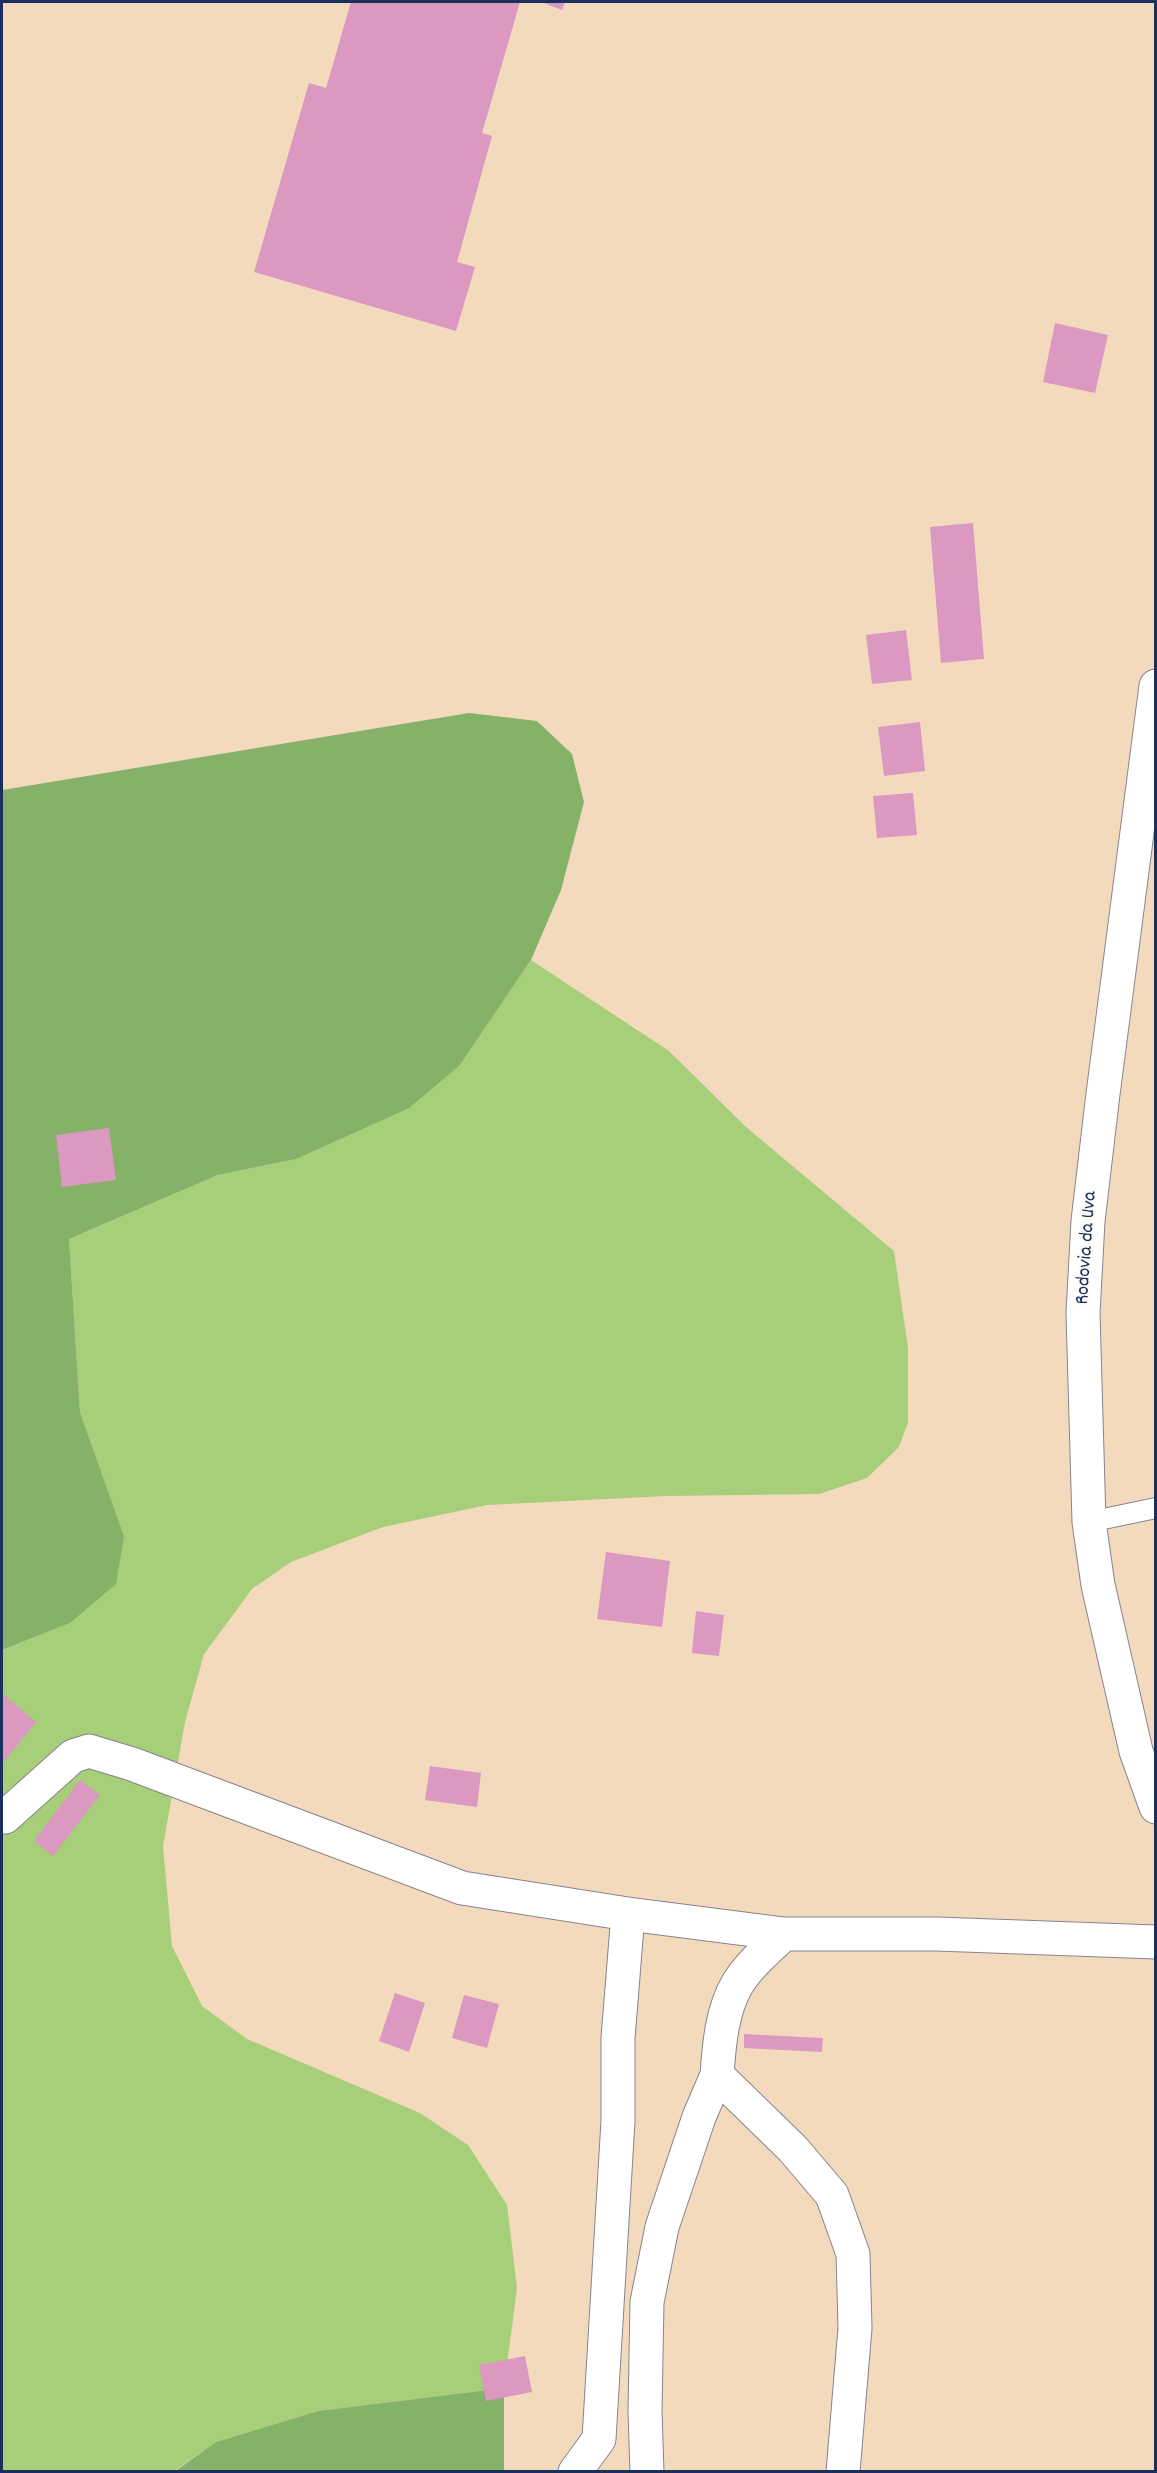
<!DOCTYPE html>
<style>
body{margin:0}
#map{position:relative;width:1157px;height:2473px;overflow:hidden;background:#f3dabd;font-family:Dekko,sans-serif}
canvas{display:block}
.frame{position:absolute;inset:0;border:3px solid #1b2f5e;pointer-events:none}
</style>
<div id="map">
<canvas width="1157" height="2473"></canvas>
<div class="frame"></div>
</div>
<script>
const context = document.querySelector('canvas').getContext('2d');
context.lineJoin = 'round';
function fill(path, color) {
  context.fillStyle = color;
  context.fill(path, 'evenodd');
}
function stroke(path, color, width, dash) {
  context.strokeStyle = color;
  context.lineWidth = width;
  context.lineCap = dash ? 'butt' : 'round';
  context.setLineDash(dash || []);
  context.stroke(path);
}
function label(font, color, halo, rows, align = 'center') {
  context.font = font + ' Dekko,sans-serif';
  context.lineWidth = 6;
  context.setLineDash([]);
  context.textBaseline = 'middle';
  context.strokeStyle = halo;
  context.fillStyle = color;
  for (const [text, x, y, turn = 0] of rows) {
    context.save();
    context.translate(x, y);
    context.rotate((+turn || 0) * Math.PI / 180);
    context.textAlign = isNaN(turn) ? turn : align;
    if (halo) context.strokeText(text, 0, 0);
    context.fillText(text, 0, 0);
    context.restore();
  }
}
const green = new Path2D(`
 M 531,960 L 669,1051 L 746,1127 L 894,1251 L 908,1348 L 908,1422 L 899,1447 L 867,1478 L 819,1494 L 666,1496 L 487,1505 L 383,1527 L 291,1562 L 252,1589 L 204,1654 L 185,1722 L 163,1846 L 172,1946 L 202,2006 L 247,2039 L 420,2113 L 468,2145 L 507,2205 L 517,2288 L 504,2388 L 318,2411 L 216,2442 L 174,2471 L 2,2472 L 2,1650 L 70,1623 L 124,1536 L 80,1412 L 69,1239 L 218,1175 L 296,1159 L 460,1065 Z`);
const forest = new Path2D(`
 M 469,713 L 537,721 L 572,754 L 584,802 L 561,890 L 531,960 L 460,1065 L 409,1108 L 296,1159 L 218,1175 L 69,1239 L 80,1412 L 124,1536 L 116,1584 L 70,1623 L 2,1650 L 2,790 Z
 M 504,2388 L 504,2471 L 174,2472 L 216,2442 L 318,2411 Z`);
const building = new Path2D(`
 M 351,2 L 520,2 L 482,133 L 492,136 L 457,262 L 475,267 L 456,331 L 254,272 L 309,83 L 326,88 Z
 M 541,2 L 565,2 L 562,10 Z
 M 1055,323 L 1108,335 L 1095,393 L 1043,382 Z
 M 973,523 L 984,659 L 941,663 L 930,527 Z
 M 906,630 L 912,680 L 872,684 L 866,635 Z
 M 920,722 L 925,771 L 884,776 L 878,727 Z
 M 913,793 L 917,835 L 877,838 L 873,796 Z
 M 109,1128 L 116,1180 L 62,1187 L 56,1135 Z
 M 606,1552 L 670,1561 L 662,1627 L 597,1619 Z
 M 696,1611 L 724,1615 L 719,1656 L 692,1653 Z
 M 2,1693 L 36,1722 L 2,1764 Z
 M 430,1766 L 481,1773 L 477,1807 L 425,1800 Z
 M 80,1780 L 100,1795 L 53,1856 L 34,1841 Z
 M 395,1993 L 425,2003 L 409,2052 L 379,2041 Z
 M 464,1995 L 499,2004 L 487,2048 L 452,2038 Z
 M 744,2034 L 823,2038 L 822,2052 L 744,2048 Z
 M 525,2356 L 532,2392 L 486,2401 L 479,2365 Z`);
const service = new Path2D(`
 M 1089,1522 L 1156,1508`);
const minor = new Path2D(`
 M 5,1817 L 73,1756 L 89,1751 L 132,1764 L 462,1888 L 628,1914 L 784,1934 L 937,1934 L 1156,1942
 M 784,1934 C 768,1949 750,1964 738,1983 C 722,2009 719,2045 717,2075 L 793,2149 L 832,2195 L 853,2254 L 855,2328 L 843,2472
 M 575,2472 L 599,2439 L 618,2121 L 618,2038 L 628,1914
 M 647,2472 L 645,2411 L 647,2302 L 662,2227 L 699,2117 L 717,2075`);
const tertiary = new Path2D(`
 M 1156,686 L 1103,1094 L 1088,1221 L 1083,1313 L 1089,1522 L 1098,1585 L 1136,1751 L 1156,1807`);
const streetNames = [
 ["Rodovia da Uva",1088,1248,-86]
];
fill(green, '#a7ce79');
fill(forest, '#85b169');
fill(building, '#db99c1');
stroke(service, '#87848e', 22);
stroke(minor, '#87848e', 35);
stroke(tertiary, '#87848e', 35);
stroke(service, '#fff', 20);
stroke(minor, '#fff', 33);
stroke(tertiary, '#fff', 33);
label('20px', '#1b2f5e', '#fdfcf7', streetNames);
</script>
